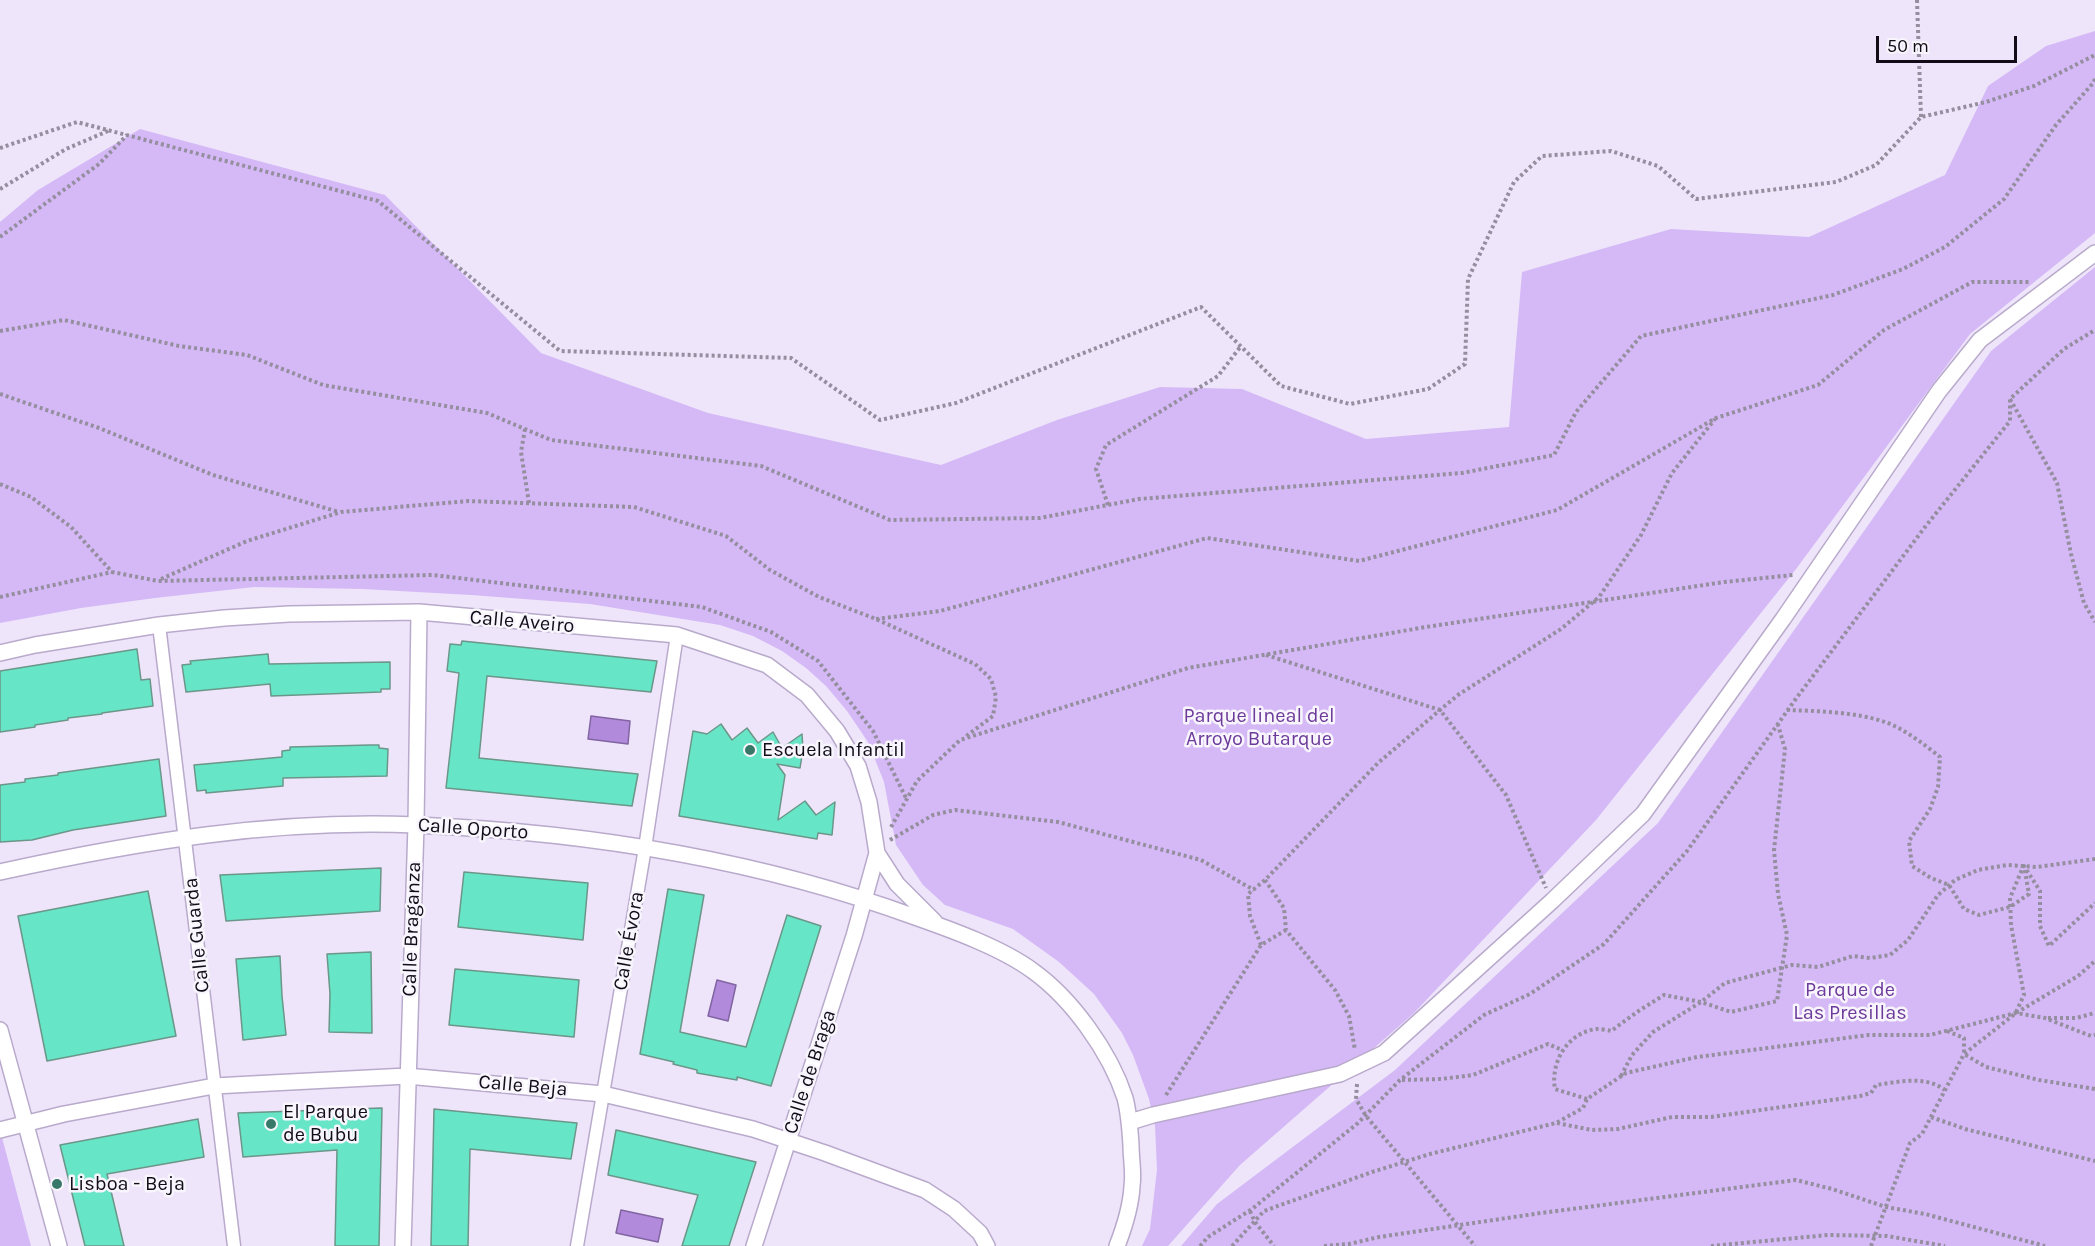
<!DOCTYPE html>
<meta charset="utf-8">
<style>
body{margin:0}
#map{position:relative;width:2095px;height:1246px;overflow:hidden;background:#eee5fa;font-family:Karla,sans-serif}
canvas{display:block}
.scale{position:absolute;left:1876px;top:36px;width:141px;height:27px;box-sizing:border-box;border:3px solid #110c18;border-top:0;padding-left:8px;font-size:18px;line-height:21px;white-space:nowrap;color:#110c18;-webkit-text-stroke:4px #f8f5fc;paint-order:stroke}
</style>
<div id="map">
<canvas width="2095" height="1246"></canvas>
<div class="scale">50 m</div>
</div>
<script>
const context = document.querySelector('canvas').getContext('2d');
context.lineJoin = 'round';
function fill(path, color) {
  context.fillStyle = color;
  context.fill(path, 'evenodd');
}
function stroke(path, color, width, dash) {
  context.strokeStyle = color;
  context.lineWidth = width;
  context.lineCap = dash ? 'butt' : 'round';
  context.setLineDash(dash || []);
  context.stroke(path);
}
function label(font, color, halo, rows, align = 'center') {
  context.font = font + ' Karla,sans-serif';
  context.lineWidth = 5;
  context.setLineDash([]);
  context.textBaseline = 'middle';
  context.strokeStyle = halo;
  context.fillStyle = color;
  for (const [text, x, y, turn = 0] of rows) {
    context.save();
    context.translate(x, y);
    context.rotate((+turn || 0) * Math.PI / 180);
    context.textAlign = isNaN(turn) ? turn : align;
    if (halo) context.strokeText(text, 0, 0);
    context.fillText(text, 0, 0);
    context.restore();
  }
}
const green = new Path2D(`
 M 2095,31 L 2095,233 L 1970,334 L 1796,569 L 1596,820 L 1414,1013 L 1240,1165 L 1168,1246 L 1142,1246 L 1150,1229 L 1157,1170 L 1155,1126 L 1149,1099 L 1133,1055 L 1122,1033 L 1094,994 L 1059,962 L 1013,929 L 945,905 L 923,885 L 896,845 L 884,782 L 868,742 L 847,711 L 826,686 L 806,668 L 782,651 L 753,636 L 720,625 L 590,604 L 471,595 L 363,589 L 254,587 L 155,598 L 81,608 L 0,623 L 0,222 L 38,190 L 140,129 L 385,195 L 541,353 L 708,413 L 941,465 L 1057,420 L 1160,387 L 1242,389 L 1366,439 L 1509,427 L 1522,272 L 1671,229 L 1809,237 L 1945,175 L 1988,86 L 2046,46 Z
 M 2095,267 L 2095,1246 L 1181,1246 L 1217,1204 L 1395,1070 L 1658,823 L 1991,351 Z
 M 0,1130 L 31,1246 L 0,1246 Z`);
const water = new Path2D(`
 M 591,716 L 630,721 L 628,744 L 588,739 Z
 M 717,980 L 736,985 L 728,1021 L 708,1016 Z
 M 621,1210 L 663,1219 L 658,1242 L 616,1233 Z`);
const building = new Path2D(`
 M 462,641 L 657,661 L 651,692 L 487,676 L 479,758 L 638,774 L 632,806 L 446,788 L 459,673 L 447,671 L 450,644 L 461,645 Z
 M 137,649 L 141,680 L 150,679 L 153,706 L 102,713 L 102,714 L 68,718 L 68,720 L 35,725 L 35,727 L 0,732 L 0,671 Z
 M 268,654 L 269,664 L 390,662 L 390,689 L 381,689 L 381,692 L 271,696 L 270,684 L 186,692 L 182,665 L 191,664 L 190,661 Z
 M 721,724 L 732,740 L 747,728 L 758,743 L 773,732 L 782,748 L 802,734 L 803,750 L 800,768 L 777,764 L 785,775 L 778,820 L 805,801 L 816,815 L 835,802 L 832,835 L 818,833 L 817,839 L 679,816 L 693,731 L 707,734 Z
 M 370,745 L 379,745 L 379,748 L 388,749 L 387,776 L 283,778 L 283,786 L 206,793 L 206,790 L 197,791 L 194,765 L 282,757 L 282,751 L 290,750 L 290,747 Z
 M 159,759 L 166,816 L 73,830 L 32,840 L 0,842 L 0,785 L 25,782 L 25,779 L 58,775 L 58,773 Z
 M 381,868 L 380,911 L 226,921 L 220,875 Z
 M 464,872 L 588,883 L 583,940 L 458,927 Z
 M 668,889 L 704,895 L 680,1032 L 746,1047 L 787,915 L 821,926 L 771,1086 L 737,1077 L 737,1080 L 697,1073 L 697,1070 L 673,1064 L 674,1062 L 640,1054 Z
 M 148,891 L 176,1036 L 47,1061 L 18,916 Z
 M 371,952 L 372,1033 L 329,1032 L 330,994 L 327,954 Z
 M 280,956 L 282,996 L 286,1035 L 243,1040 L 236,959 Z
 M 455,969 L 579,980 L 574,1037 L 449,1025 Z
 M 382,1108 L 379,1246 L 335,1246 L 337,1150 L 243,1157 L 238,1113 Z
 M 434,1109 L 577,1123 L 571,1159 L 470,1149 L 468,1246 L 431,1246 Z
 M 198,1119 L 204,1157 L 107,1174 L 124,1246 L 85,1246 L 60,1145 Z
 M 616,1130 L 756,1162 L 729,1246 L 682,1246 L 698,1195 L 608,1175 Z`);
const path = new Path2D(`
 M 1917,0 L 1921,117
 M 0,148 L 77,122 L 378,201 L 560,351 L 791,358 L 880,420 L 956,403 L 1201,307 L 1281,386 L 1350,404 L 1428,389 L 1465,364 L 1468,279 L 1514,182 L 1542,156 L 1611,151 L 1658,166 L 1696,199 L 1836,182 L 1876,165 L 1921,117 L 1986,102 L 2034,86 L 2095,55
 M 0,189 L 66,149 L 108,131
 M 0,237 L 99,164 L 127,135
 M 0,331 L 64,320 L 179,346 L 247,355 L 323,385 L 487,413 L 551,440 L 761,466 L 890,520 L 1040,518 L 1139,499 L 1462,473 L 1554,455 L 1576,412 L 1641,336 L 1833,295 L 1903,269 L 1945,247 L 2004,199 L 2056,125 L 2094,82 L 2095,78
 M 0,394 L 99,428 L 213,475 L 339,512
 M 2010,399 L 2057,483 L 2071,554 L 2084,603 L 2095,622
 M 525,429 L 521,452 L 529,503
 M 0,484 L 31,497 L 71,527 L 112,572 L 158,581 L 433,575 L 702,607 L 771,632 L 818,661 L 873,731 L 906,798
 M 1108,505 L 1096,469 L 1106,445 L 1218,376 L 1241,346
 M 161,579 L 247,541 L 341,512 L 468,501 L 634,507 L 726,536 L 770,570 L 819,597 L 876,619 L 975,664 L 991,679 L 996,697 L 993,716 L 965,737
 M 0,597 L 112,572
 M 876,619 L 940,611 L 1207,538 L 1359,561 L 1557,510 L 1716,418 L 1818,385 L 1884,330 L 1972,282 L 2030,282
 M 1266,655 L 1440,710 L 1506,795 L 1546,888
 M 1787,710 C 1818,711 1856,712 1885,722 C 1903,728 1925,745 1940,757 L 1938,787 L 1930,809 L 1909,841 L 1912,866 L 1931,878 L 1949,885 L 1964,909 L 1979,915 L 2010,907 L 2029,894 L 2024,866 L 2040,891 L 2040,926 L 2049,946 L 2095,903
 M 891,827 L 917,781 L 960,740 L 1188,668 L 1426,627 L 1724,582 L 1793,575
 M 890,840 L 933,815 L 955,810 L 1058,822 L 1201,860 L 1254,890
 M 1265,880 L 1284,908 L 1286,930 L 1335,990 L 1349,1016 L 1355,1050
 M 1261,945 L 1250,916 L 1248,894 L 1265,880 L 1378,763 L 1440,710 L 1458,695 L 1561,629 L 1599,597 L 1641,535 L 1672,473 L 1715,419
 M 2016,1012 L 2024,995 L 2011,925 L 2010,898 L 2023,867
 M 2048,1018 L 2076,1018 L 2095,1013
 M 1947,1031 L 1964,1038 L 1964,1054 L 1986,1067 L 2039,1080 L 2095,1089
 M 1621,1076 L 1632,1055 L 1653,1032 L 1701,1002 L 1725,983 L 1792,965 L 1818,967 L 1853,956 L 1870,958 L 1890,955 L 1908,940 L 1938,895 L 1955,880 L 1978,870 L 2007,865 L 2037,867 L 2095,859
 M 1402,1080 L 1441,1079 L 1473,1075 L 1548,1044 L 1562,1050
 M 1357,1084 L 1356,1099 L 1366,1116 L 1475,1246
 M 1166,1095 L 1261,945 L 1286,930
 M 1587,1099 L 1555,1089 C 1550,1062 1568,1032 1597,1029 C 1601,1029 1607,1030 1611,1031 L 1640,1010 L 1664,995 L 1701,1002 L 1731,1012 L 1777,1001 L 1787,935 L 1778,894 L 1774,850 L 1785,749 L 1778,725
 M 1931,1117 L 1965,1129 L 2095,1161
 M 1557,1123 L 1592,1130 L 1618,1129 L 1672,1117 L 1711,1117 L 1860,1096 L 1871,1093 L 1876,1085 C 1898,1082 1925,1075 1945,1090
 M 1250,1211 L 1255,1222 L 1274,1246
 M 1200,1246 L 1208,1237 L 1252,1209 L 1358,1123 L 1400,1080 L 1484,1015 L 1530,994 L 1604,944 L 1687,851 L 1795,700 L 1925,527 L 2010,421 L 2010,399 L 2064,349 L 2095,330
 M 1232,1246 L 1264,1211 L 1372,1172 L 1430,1154 L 1556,1123 L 1583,1108 L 1587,1099 L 1626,1073 L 1697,1057 L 1869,1035 L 1930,1035 L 2016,1013 L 2045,1018 L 2091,1036 L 2095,1035
 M 1324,1246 L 1349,1244 L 1379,1237 L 1541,1213 L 1796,1180 L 1832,1189 L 1886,1207 L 1925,1214 L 2045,1246
 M 1711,1246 L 1828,1235 L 1887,1236 L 1945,1246
 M 1871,1246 L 1910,1143 L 1922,1134 L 1964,1054 L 2016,1013 L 2078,976 L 2095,961`);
const pedestrian = new Path2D(`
 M 159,625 L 234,1246
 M 577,1246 L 645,848 L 677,635`);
const minor = new Path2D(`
 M 0,653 L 35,645 L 159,625 L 224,618 L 289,614 L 419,612 L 677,635 L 767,665 L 807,695 L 837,731 L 858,766 L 869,802 L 877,853 L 854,936 L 754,1246
 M 877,853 L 897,884 L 935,922
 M 0,872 C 136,842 276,819 416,825 C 584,832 756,859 915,917 C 952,930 1002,948 1033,971 C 1072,999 1110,1052 1125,1098 C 1129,1113 1130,1129 1131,1145 C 1131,1159 1134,1173 1132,1186 C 1131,1206 1124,1228 1117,1246
 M 0,1030 L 59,1246
 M 1130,1122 L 1153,1115 L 1340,1074 L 1384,1053 L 1552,901 L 1643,814 L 1783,619 L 1939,391 L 1980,340 L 2095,253
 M 0,1130 L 64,1114 L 214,1086 L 271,1083 L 407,1076 L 603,1094 L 753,1129 L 825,1153 L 925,1190 L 954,1209 L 980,1233 L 987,1246
 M 403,1246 L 416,825 L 419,612`);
const markers = [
 [750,750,6,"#387868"],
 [271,1124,6,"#387868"],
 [57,1184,6,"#387868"]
];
const streetNames = [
 ["Calle Aveiro",522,622,5],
 ["Calle Oporto",473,829,4],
 ["Calle Braganza",412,929,-88],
 ["Calle Guarda",197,935,-96],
 ["Calle Évora",629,941,-80],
 ["Calle de Braga",810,1072,-72],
 ["Calle Beja",523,1086,5]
];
const parkNames = [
 ["Parque lineal del",1259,716],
 ["Arroyo Butarque",1259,739],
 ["Parque de",1850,990],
 ["Las Presillas",1850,1013]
];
const poiNames = [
 ["Escuela Infantil",762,750],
 ["El Parque",283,1112],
 ["de Bubu",283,1135],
 ["Lisboa - Beja",69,1184]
];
fill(green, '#d5b9f6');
fill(water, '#b18adc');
stroke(water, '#8164a1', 1.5);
fill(building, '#66e6c6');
stroke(building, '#6b9689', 1.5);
stroke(pedestrian, '#b9aacc', 15);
stroke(minor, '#b9aacc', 18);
stroke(path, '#958e9f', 4, [3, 3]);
stroke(pedestrian, '#fff', 12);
stroke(minor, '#fff', 15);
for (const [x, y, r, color] of markers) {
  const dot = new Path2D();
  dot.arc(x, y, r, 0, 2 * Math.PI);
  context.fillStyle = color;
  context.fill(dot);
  stroke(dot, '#f8f5fc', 2);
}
label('20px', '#110c18', '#f8f5fc', streetNames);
label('20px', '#6c3a9a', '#f8f5fc', parkNames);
label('20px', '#110c18', '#f8f5fc', poiNames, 'left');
</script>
